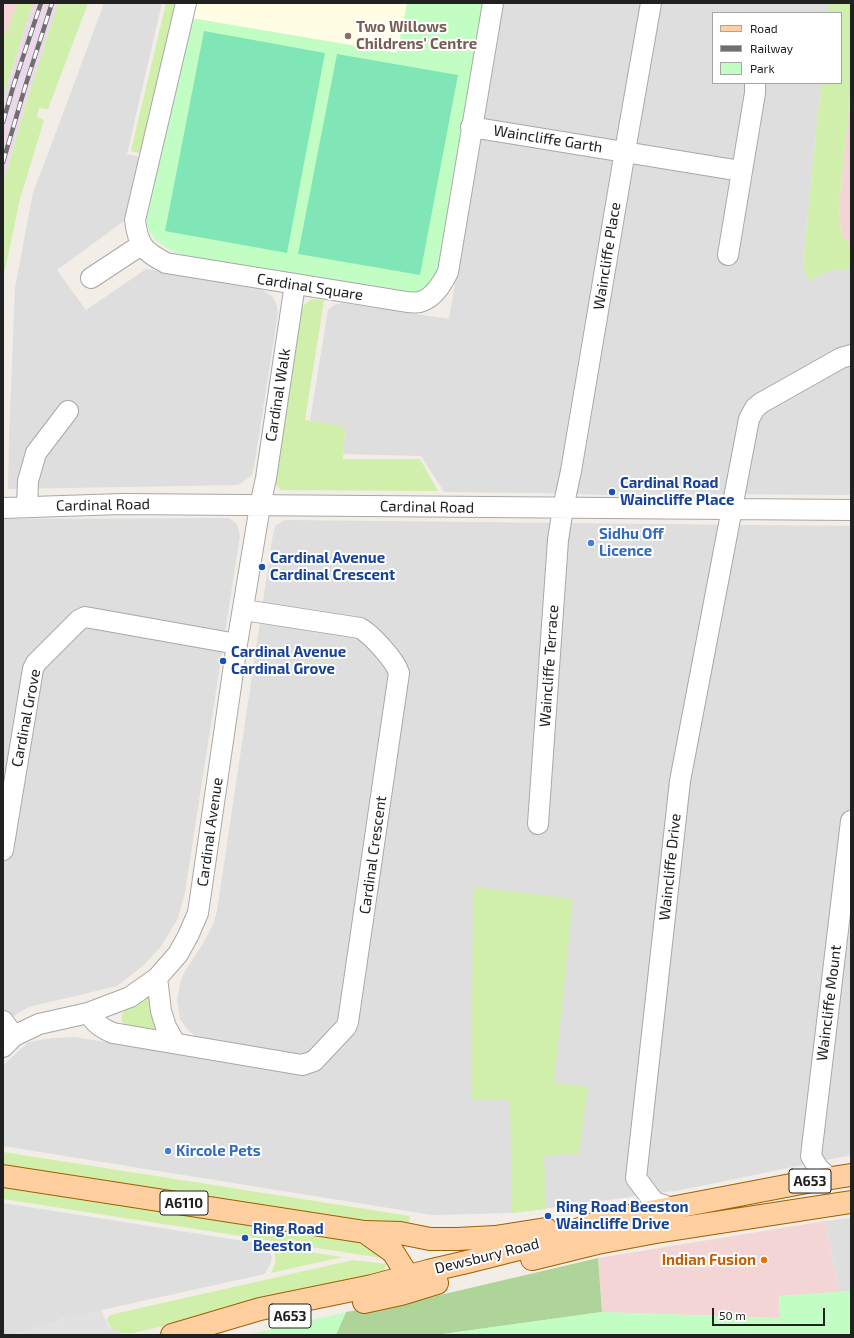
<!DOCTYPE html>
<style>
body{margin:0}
#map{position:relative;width:854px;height:1338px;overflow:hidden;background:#f2ede7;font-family:"Exo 2",sans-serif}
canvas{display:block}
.frame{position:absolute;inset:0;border:4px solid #212121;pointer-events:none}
.legend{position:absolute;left:712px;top:12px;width:130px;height:72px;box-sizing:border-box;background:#fff;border:1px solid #a6a6a6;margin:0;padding:5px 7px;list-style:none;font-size:12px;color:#212121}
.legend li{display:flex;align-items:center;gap:8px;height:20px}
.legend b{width:20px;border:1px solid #a6a6a6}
.scale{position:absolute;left:712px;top:1308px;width:113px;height:18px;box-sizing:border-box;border:2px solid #212121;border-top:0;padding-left:5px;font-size:12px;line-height:14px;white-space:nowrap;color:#212121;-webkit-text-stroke:3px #fff;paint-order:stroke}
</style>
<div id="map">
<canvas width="854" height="1338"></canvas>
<div class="frame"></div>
<ul class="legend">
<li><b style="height:5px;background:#ffcf9f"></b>Road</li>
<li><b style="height:5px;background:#6f6f6f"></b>Railway</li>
<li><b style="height:11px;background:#c2fec3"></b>Park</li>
</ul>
<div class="scale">50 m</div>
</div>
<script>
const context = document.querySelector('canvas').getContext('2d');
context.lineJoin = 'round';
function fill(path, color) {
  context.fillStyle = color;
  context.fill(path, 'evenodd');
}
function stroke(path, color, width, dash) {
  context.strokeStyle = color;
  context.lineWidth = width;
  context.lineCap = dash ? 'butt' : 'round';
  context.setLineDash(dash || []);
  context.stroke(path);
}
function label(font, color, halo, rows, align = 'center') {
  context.font = font + ' "Exo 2",sans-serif';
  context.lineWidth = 4;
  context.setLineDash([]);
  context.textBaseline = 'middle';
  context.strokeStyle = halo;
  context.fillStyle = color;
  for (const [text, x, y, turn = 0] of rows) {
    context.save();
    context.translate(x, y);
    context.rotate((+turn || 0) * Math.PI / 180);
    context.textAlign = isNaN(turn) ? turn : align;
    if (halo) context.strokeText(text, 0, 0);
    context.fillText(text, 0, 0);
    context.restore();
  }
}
const residential = new Path2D(`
 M 104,3 L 162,3 L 127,154 L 140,157 L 124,221 L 57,270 L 86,310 L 146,269 L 248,285 L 262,290 L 272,296 L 276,303 L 278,313 L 254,467 L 252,475 L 238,485 L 8,489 L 9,435 L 15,288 L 33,192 L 52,143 Z
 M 503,3 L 829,3 L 828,13 L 713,13 L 713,83 L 821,83 L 803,264 L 808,281 L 828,271 L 851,268 L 851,495 L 718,494 L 612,495 L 539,493 L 444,492 L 421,456 L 343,454 L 345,430 L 310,420 L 328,310 L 334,305 L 342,303 L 449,319 Z
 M 229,518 L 237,524 L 240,536 L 185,892 L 178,918 L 162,945 L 144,965 L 117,986 L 29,1007 L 3,1022 L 3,519 Z
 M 285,520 L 851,526 L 851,1155 L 681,1190 L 512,1213 L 432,1215 L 3,1146 L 3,1065 L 29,1042 L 53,1038 L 75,1037 L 190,1056 L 194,1035 L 188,1030 L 180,1019 L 177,1000 L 180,983 L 185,971 L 202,945 L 213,925 L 217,911 L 273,534 L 276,525 Z
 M 3,1203 L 263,1244 L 269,1250 L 272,1258 L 270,1265 L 265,1274 L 65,1318 L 13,1335 L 3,1335 Z
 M 851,1218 L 851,1291 L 839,1292 L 825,1221 Z`);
const commercial = new Path2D(`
 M 3,3 L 17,3 L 7,34 L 3,33 Z
 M 851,87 L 851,247 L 841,235 L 839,203 Z
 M 825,1221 L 839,1292 L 779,1296 L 780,1318 L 602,1312 L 598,1258 Z`);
const industrial = new Path2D(`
 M 33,3 L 58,3 L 27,100 L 3,184 L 3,98 Z`);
const education = new Path2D(`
 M 195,3 L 407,3 L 398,53 L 191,18 Z`);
const grass = new Path2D(`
 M 17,3 L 33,3 L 3,98 L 3,33 L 7,34 Z
 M 58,3 L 88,3 L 48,109 L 39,108 L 37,117 L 44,120 L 20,199 L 3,279 L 3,184 L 27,100 Z
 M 166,3 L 175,3 L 140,153 L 131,151 Z
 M 829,3 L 851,3 L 851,87 L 839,203 L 841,235 L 851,247 L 851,268 L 828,271 L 808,281 L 803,264 L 821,83 L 841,83 L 841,13 L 828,13 Z
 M 312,299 L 324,300 L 305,420 L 339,425 L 345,430 L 343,459 L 420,459 L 438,491 L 281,490 L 274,482 L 301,310 L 304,305 Z
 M 473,887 L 573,899 L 554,1083 L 588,1087 L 579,1153 L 544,1156 L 546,1209 L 512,1213 L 510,1100 L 471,1100 Z
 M 146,997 L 151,999 L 159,1028 L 155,1032 L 126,1026 C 119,1021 122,1015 125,1008 Z
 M 3,1152 L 410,1216 L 408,1228 L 3,1165 Z
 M 3,1187 L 357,1240 L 365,1244 L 388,1259 L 3,1199 Z
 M 271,1247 L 343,1257 L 271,1273 C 276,1262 278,1257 271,1247 Z
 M 353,1260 L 386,1264 L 384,1273 L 380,1277 L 133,1333 C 121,1334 111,1333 107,1320 L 109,1316 L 114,1314 Z`);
const forest = new Path2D(`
 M 598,1258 L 602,1312 L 436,1335 L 336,1334 L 346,1312 L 436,1296 Z`);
const park = new Path2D(`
 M 407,3 L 485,3 L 440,270 C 429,285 428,290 410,294 L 188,258 C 174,251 152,244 148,227 C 146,221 146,214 145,208 L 191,18 L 397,53 Z
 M 851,1291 L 851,1335 L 436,1335 L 602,1312 L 780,1318 L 779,1296 Z
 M 346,1312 L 336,1335 L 246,1335 Z`);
const pitch = new Path2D(`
 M 204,31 L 325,53 L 287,253 L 165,231 Z
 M 337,54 L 458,75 L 420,275 L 298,254 Z`);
const parking = new Path2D(`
 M 101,1310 L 109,1327 L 122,1334 L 115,1335 L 13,1335 L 65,1318 Z`);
const minor = new Path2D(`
 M 186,3 L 135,220 C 138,245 143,251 166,263 L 407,302 C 411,302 416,303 420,302 C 434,298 442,284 448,272 L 493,3
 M 471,127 L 741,171
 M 728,255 L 755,93 L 755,83
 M 91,278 L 141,245
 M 27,507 L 28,481 L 36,453 L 68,411
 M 3,508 L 122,504 L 851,510
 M 538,824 L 558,540 L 563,508 L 571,471 L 625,151 L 651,3
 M 3,850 L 33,669 L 36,663 L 79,620 L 85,617 L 237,644
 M 157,978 L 161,1011 L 166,1027 L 175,1043
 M 88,1013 C 96,1024 101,1028 113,1033 L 302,1065 L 314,1061 L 346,1027 L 348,1022 L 399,673 C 395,660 371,634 360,628 L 244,610
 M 3,1021 L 14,1036
 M 3,1047 L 14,1036 L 39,1024 L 88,1013 L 130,997 L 157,978 L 178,954 L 188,936 L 198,913 L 237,644 L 260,506 L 266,478 L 295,284
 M 829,1178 L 818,1168 L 811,1156 L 851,821
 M 672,1208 L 654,1202 L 636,1178 L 680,781 L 749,419 L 755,408 L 761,403 L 841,358 L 851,355`);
const major = new Path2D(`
 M 3,1176 L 365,1232 L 400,1233 L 430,1239 L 457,1239 L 495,1237 L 546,1229
 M 365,1232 L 393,1252 L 408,1276 L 418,1284
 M 532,1259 L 597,1243 L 656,1232 L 851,1202
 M 364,1302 L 401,1294 L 437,1283
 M 172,1335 L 260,1309 L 372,1286 L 428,1271 L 471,1261 L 530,1246 L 603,1221 L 812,1181 L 851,1175`);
const rail = new Path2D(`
 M 3,122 L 14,84 L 41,3
 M 3,162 L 26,84 L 52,3`);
const markers = [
 [348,36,4,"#8d6e63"],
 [612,492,4,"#1a4fb4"],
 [591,543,4,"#3f7fe0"],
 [262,567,4,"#1a4fb4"],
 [223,661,4,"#1a4fb4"],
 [168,1151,4,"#3f7fe0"],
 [548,1216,4,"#1a4fb4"],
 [245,1238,4,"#1a4fb4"],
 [764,1260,4,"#e8710a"]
];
const shields = [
 [810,1181,42],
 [184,1203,48],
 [290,1316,42]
];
const shieldNames = [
 ["A653",810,1181],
 ["A6110",184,1203],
 ["A653",290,1316]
];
const educationNames = [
 ["Two Willows",356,27],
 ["Childrens' Centre",356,44]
];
const streetNames = [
 ["Waincliffe Garth",548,139,9],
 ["Waincliffe Place",607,256,-81],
 ["Cardinal Square",310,287,9],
 ["Cardinal Walk",278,395,-81],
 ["Cardinal Road",103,505,-1],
 ["Cardinal Road",427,507,1],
 ["Waincliffe Terrace",549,666,-86],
 ["Cardinal Grove",26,718,-79],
 ["Cardinal Avenue",210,832,-82],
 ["Cardinal Crescent",373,855,-82],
 ["Waincliffe Drive",670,867,-84],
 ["Waincliffe Mount",829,1003,-83],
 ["Dewsbury Road",487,1256,-14]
];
const transitNames = [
 ["Cardinal Road",620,483],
 ["Waincliffe Place",620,500],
 ["Cardinal Avenue",270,558],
 ["Cardinal Crescent",270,575],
 ["Cardinal Avenue",231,652],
 ["Cardinal Grove",231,669],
 ["Ring Road Beeston",556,1207],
 ["Waincliffe Drive",556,1224],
 ["Ring Road",253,1229],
 ["Beeston",253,1246]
];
const shopNames = [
 ["Sidhu Off",599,534],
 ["Licence",599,551],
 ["Kircole Pets",176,1151]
];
const foodNames = [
 ["Indian Fusion",756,1260]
];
fill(residential, '#dfdede');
fill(commercial, '#f3d5d6');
fill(industrial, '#ebd8e9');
fill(education, '#fffde3');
fill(grass, '#d0efaa');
fill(forest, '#aed499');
fill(park, '#c2fec3');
fill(pitch, '#80e6b8');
fill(parking, '#e1e1e1');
stroke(minor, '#a8a8a8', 22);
stroke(major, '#9e6000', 24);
stroke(minor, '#fff', 20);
stroke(major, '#ffcf9f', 22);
stroke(rail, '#6f6f6f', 4.5);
stroke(rail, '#fff', 3, [9]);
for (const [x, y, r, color] of markers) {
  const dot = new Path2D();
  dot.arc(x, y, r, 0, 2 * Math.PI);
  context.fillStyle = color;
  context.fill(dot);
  stroke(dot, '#fff', 1.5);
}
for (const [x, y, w] of shields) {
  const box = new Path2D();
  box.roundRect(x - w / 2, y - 12, w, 24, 3);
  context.fillStyle = '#fff';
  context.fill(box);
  stroke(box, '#212121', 1);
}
label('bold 14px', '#212121', null, shieldNames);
label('bold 15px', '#785e54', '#fff', educationNames, 'left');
label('15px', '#212121', '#fff', streetNames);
label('bold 15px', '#164399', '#fff', transitNames, 'left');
label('bold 15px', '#366cbe', '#fff', shopNames, 'left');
label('bold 15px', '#c56008', '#fff', foodNames, 'right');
</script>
